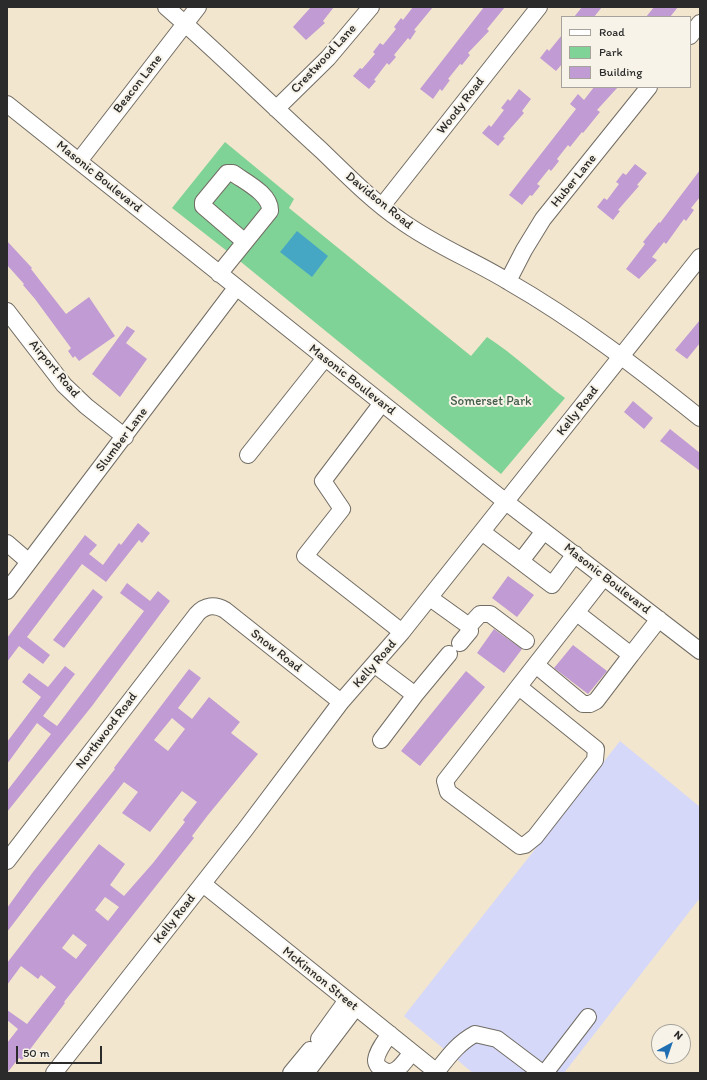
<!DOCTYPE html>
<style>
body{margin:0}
#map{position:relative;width:707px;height:1080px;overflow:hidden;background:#f3e6ce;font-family:Itim,sans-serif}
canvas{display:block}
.frame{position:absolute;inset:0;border:8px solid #2b2b2b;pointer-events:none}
.legend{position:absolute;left:561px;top:16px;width:130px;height:72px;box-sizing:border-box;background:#f7f3e8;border:1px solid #a5a39c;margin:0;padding:5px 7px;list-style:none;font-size:12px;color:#2b2b2b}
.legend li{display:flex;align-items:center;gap:8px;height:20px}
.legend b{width:20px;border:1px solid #a5a39c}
.north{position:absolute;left:651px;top:1024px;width:40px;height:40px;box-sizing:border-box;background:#f7f3e8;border:1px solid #a5a39c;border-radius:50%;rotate:40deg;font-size:11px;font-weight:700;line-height:16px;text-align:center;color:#2b2b2b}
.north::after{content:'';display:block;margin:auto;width:14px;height:18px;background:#1f6fb2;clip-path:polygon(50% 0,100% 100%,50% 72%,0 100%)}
.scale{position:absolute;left:16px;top:1046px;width:86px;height:18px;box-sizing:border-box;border:2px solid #2b2b2b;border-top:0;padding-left:5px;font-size:12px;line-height:14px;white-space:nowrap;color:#2b2b2b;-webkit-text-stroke:3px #f7f3e8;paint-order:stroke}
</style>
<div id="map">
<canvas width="707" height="1080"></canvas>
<div class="frame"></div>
<ul class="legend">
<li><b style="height:5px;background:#fff"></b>Road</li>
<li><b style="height:11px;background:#80d396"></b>Park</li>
<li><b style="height:11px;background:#c19bd3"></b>Building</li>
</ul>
<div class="north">N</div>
<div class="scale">50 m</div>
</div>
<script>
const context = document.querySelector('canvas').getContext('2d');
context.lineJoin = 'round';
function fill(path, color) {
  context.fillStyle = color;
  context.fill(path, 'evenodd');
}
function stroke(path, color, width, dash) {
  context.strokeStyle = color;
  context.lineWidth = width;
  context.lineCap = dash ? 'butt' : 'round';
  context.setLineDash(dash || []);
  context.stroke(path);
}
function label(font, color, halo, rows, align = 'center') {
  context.font = font + ' Itim,sans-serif';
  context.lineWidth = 4;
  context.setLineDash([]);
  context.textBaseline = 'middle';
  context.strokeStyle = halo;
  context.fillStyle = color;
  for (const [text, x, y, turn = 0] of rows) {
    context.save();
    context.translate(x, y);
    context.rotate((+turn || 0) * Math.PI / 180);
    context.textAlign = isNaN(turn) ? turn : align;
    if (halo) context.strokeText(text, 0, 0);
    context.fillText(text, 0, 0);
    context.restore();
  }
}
const built = new Path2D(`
 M 620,741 L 700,807 L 700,898 L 564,1073 L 473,1073 L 404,1016 Z`);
const green = new Path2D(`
 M 225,142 L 294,199 L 289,208 L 471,356 L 487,337 C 515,355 538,378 565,398 L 501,474 L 241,262 L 172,208 Z`);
const water = new Path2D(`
 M 297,231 L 328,256 L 312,277 L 280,252 Z`);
const building = new Path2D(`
 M 311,7 L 334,7 L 323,21 L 325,23 L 306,40 L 293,27 Z
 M 413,7 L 433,7 L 414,30 L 416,31 L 410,40 L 408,38 L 394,55 L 396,57 L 389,65 L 387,63 L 374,80 L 376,81 L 369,89 L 353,76 L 360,68 L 362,69 L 375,54 L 373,52 L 380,43 L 383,45 L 396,29 L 394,27 L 401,18 L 403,20 Z
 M 484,7 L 505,7 L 487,29 L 489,31 L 468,53 L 470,55 L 462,65 L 460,64 L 448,79 L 450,80 L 442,91 L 440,89 L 433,99 L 420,89 Z
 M 582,7 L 602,7 L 594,17 L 574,17 Z
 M 654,7 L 678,7 L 670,17 L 646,17 Z
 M 562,35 L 562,64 L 556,71 L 540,58 L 547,49 L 549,51 Z
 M 594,87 L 618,87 L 597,110 L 600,112 L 583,133 L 582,132 L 570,147 L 568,145 L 557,159 L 559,161 L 551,171 L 549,169 L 537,184 L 540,186 L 532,196 L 530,195 L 522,205 L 509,195 L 576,109 L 570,104 L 578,94 L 584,100 Z
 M 519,89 L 531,99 L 522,111 L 524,113 L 503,137 L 505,138 L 498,146 L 482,133 L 489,125 L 491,127 L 504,110 L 501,108 L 508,99 L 510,101 Z
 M 635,164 L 647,173 L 637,185 L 639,186 L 618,210 L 620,211 L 613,220 L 597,207 L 604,198 L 607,200 L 619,184 L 616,182 L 623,173 L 626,175 Z
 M 700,170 L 700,197 L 691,208 L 694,210 L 686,221 L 684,219 L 666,244 L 664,242 L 652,257 L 657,260 L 639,279 L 626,269 L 645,244 L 643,242 L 659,222 L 660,223 Z
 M 7,241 L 32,268 L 31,269 L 66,314 L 89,297 L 115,336 L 79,361 L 75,356 L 73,358 L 68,351 L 71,348 L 35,299 L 23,285 L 24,284 L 7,265 Z
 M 700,320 L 700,343 L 687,359 L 675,350 Z
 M 127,326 L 135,331 L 126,343 L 147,359 L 120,397 L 92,374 Z
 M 633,401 L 653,418 L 644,429 L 624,412 Z
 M 670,429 L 700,453 L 700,471 L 660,441 Z
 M 138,523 L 150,533 L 142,543 L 139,540 L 106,582 L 82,564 L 27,637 L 50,655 L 43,664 L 19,646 L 7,662 L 7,638 L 85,535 L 97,545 L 89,554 L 103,565 L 119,543 L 121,545 Z
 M 508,576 L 534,595 L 517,617 L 492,598 Z
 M 127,583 L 150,601 L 158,591 L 170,601 L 92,706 L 7,812 L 7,791 L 51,734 L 37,723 L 7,764 L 7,742 L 41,697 L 22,682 L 29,673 L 48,687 L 65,666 L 75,674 L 43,716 L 57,726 L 144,611 L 120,593 Z
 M 93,589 L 103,597 L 64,648 L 53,640 Z
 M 494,629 L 522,649 L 504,673 L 477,653 Z
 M 573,645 L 607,671 L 588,694 L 554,668 Z
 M 189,669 L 201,678 L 178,708 L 192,719 L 209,697 L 240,722 L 231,733 L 258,754 L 208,815 L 192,836 L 194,838 L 64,1002 L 65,1003 L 22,1060 L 19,1058 L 7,1073 L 7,1043 L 18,1029 L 7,1020 L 7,1010 L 27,1024 L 56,987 L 41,975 L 38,979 L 21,966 L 7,985 L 7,963 L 99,844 L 125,864 L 110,885 L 124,896 L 153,863 L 185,822 L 183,820 L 197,802 L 182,791 L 150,832 L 122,813 L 138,792 L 124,782 L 42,886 L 7,932 L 7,908 L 33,872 L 115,769 L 114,768 ZM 172,718 L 185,729 L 168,751 L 154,740 ZM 105,897 L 119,907 L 108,921 L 95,910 ZM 73,934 L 87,945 L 76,959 L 62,948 Z
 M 466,671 L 485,687 L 420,766 L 401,751 Z`);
const minor = new Path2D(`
 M 166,7 C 219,53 269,103 321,150 C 346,174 371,200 400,220 C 434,245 473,260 509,282 C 577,321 639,369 700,418
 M 690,36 L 700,23
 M 7,104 L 506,502 L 700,651
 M 276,109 L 328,58 L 371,7
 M 79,161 L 198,7
 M 382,206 L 539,7
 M 219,274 C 236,253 253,232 270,211 C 271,194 245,182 233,173 L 227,173 L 203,202 L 203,206 L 245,242
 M 508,281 L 524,250 L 543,219 L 649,87
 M 7,311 L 64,385 L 86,406 L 125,437
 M 382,403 L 323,481 L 342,509 L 305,556 L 402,632
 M 248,455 L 325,358
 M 482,532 L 552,585 L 575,554
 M 7,543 L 29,562
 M 521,561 L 544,531
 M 7,591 L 236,288
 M 430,598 L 469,626 L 470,631 L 460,643
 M 577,613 L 631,655 L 659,619
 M 469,626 L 480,614 L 490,614 L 526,641
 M 374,664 L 415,695 L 381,740
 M 536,665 L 583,704 L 590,704 L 596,701 L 631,655
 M 519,687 L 596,749 L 595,760 L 535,837 L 525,845 L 520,846 L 448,792 L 445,781 C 498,713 551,645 604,577
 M 415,695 L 449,654
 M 7,861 L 197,614 C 205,605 215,604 225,610 L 341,702
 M 203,884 L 438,1073
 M 390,1034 C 385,1041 377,1051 376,1060 C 376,1064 379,1068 383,1070 C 395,1078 405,1061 412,1052
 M 319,1039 L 347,1000
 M 437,1071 C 448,1057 458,1043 475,1034 L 497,1039 L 542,1073
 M 54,1073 L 244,831 L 341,702 L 402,632 L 700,257
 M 291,1073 L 310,1050
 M 306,1073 L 356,1007
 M 545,1073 L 588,1017`);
const streetNames = [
 ["Crestwood Lane",324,59,-47],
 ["Beacon Lane",138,84,-52],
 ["Woody Road",461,106,-52],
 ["Masonic Boulevard",99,177,39],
 ["Huber Lane",574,181,-51],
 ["Davidson Road",379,201,39],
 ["Airport Road",54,369,50],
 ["Masonic Boulevard",352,380,38],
 ["Kelly Road",578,411,-52],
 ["Slumber Lane",122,440,-53],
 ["Masonic Boulevard",607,579,38],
 ["Snow Road",276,651,38],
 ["Kelly Road",375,664,-49],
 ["Northwood Road",107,731,-53],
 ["Kelly Road",175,919,-52],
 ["McKinnon Street",320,979,39]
];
const parkNames = [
 ["Somerset Park",491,402]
];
fill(built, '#d5d8f9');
fill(green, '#80d396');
fill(water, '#46a7c5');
fill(building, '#c19bd3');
stroke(minor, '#716c64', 18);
stroke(minor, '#fff', 16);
label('13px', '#2b2b2b', '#f7f3e8', streetNames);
label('13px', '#445d4b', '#f7f3e8', parkNames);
</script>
